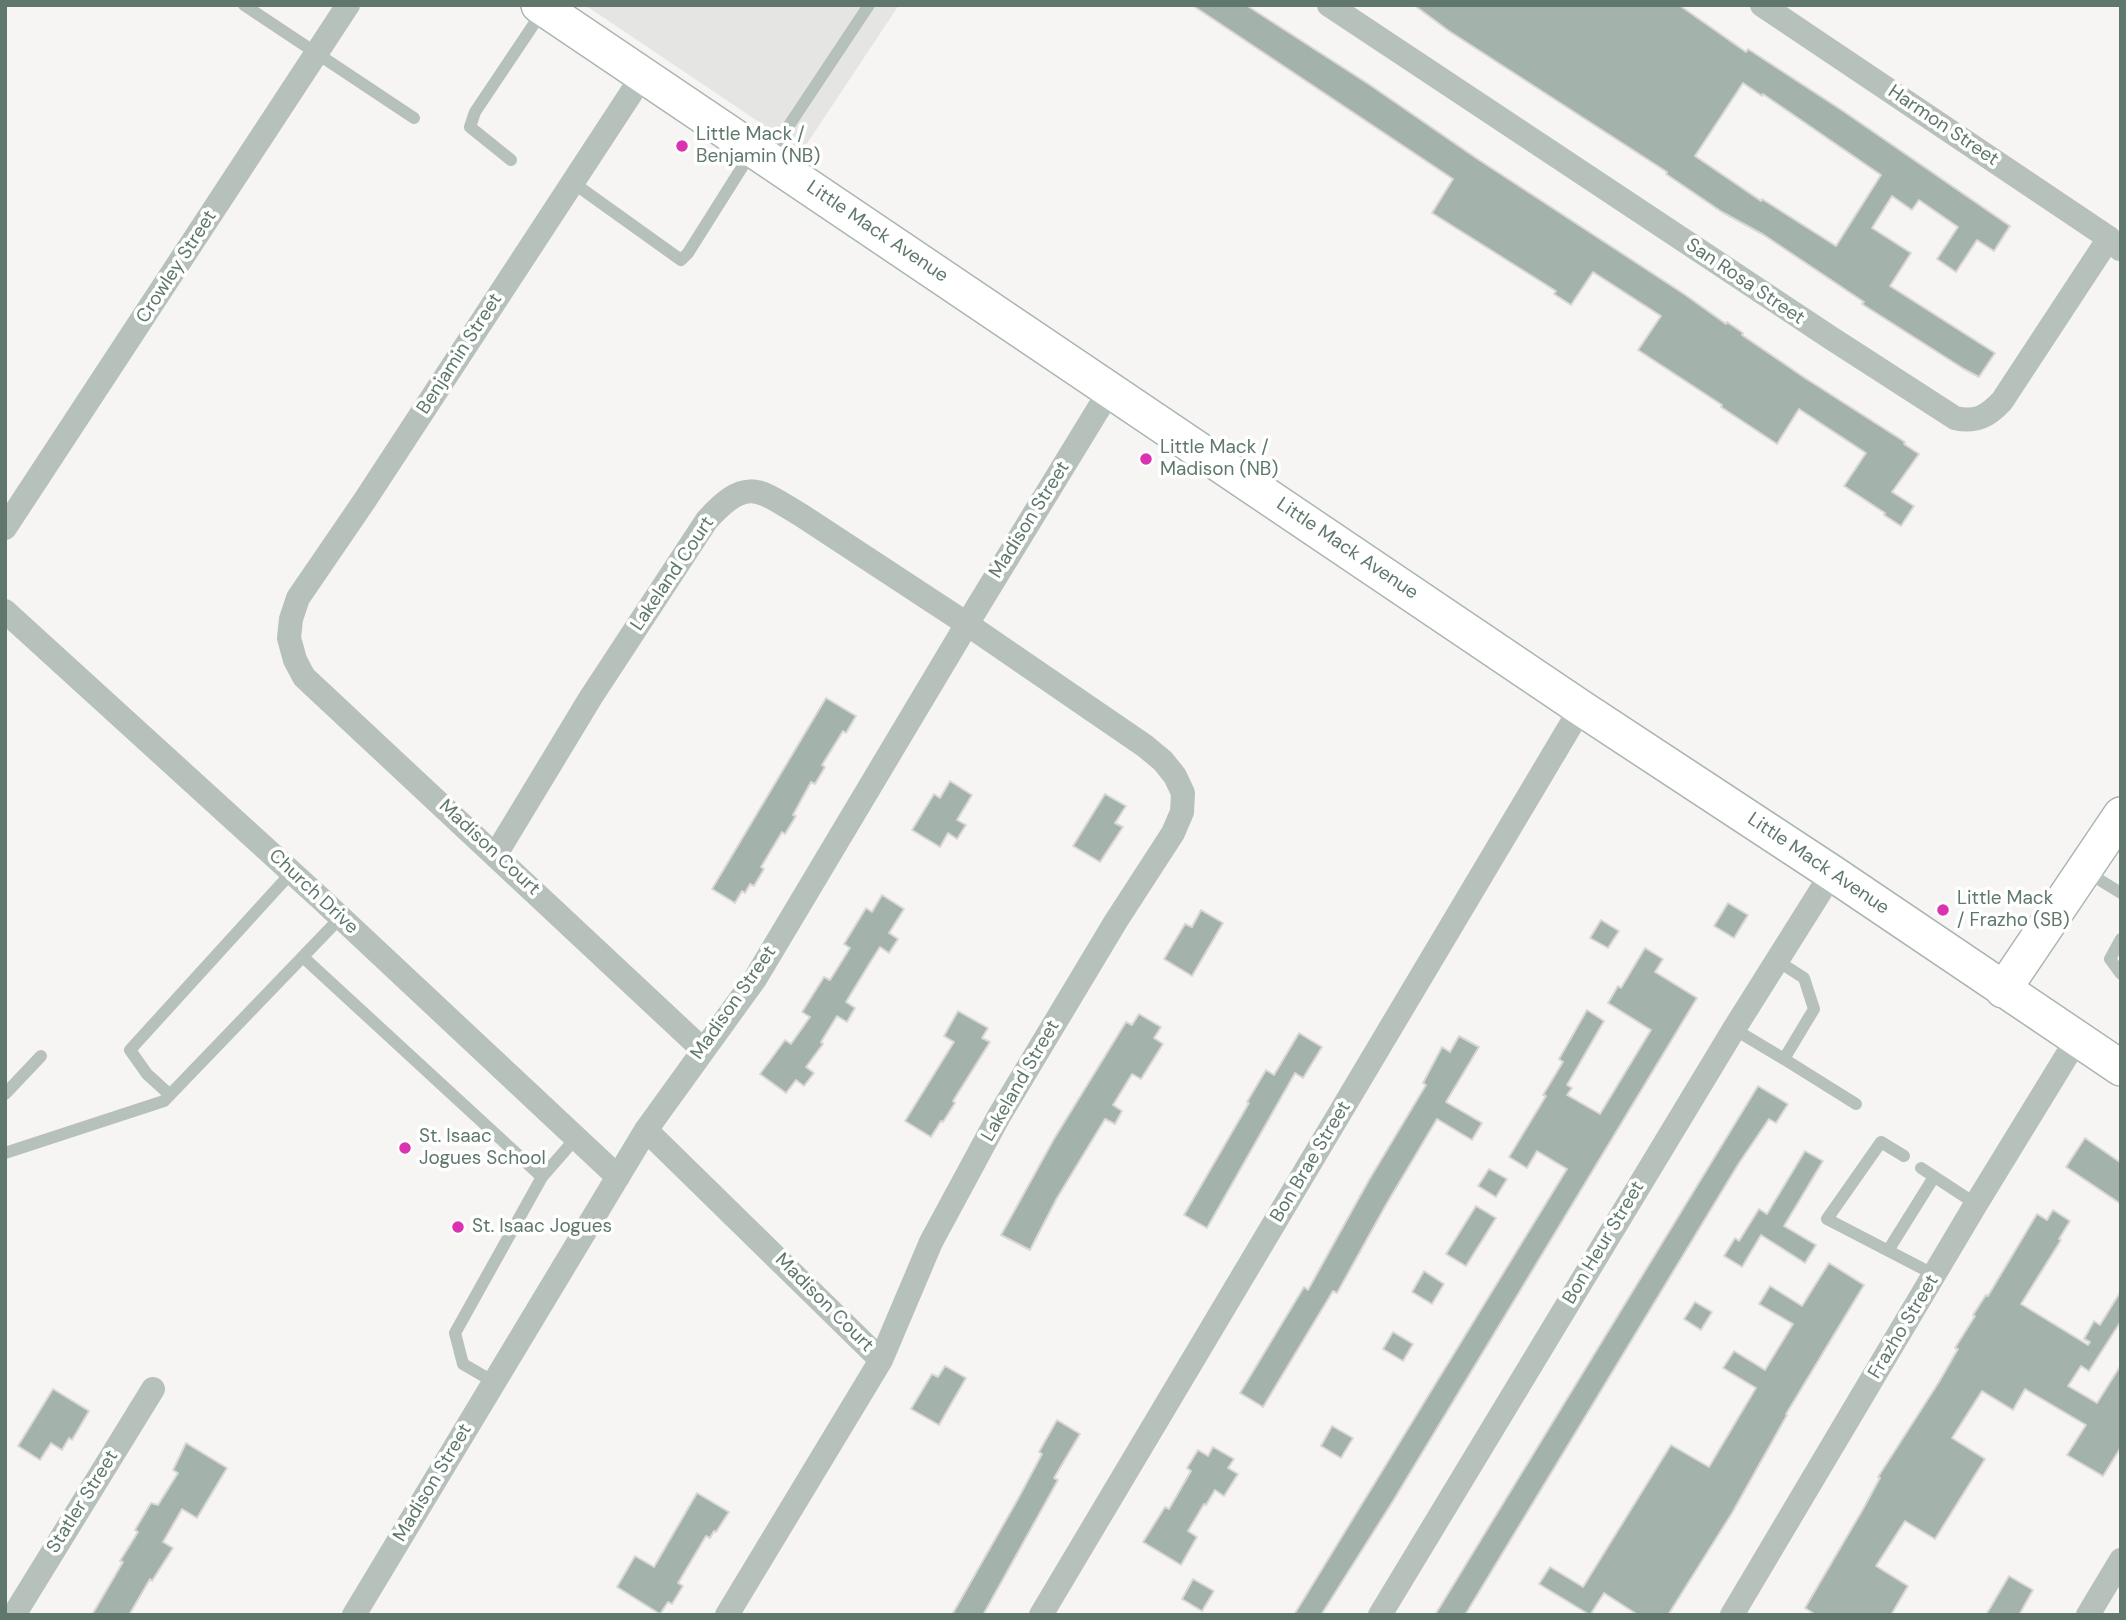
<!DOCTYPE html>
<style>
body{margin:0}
#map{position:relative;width:2126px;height:1620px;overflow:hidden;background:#f7f4f4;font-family:"DM Sans",sans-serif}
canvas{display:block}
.frame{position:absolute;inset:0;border:7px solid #5f786b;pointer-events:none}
</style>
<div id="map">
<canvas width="2126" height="1620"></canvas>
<div class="frame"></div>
</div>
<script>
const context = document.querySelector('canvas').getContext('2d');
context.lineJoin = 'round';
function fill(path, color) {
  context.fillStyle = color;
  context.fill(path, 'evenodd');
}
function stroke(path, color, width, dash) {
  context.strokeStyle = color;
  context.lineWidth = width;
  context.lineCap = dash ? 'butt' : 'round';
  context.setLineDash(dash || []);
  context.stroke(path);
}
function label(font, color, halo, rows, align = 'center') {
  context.font = font + ' "DM Sans",sans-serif';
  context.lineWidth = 7;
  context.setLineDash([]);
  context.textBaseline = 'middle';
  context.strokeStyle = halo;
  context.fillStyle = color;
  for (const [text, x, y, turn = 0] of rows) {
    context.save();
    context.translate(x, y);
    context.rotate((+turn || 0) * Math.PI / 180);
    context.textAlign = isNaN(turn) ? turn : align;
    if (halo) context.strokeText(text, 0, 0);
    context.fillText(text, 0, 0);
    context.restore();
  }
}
const built = new Path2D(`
 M 585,5 L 899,5 L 802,151 Z`);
const building = new Path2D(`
 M 1192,5 L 1246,5 L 1370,85 L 1476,158 L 1684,294 L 1726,324 L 1727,322 L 1743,333 L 1742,335 L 1805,378 L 1905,442 L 1904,444 L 1919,454 L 1892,492 L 1914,506 L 1901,526 L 1884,515 L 1885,513 L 1844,486 L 1866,453 L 1799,409 L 1777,444 L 1721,407 L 1722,405 L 1638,350 L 1661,316 L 1593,272 L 1571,305 L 1554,294 L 1556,291 L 1432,213 L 1453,179 Z
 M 1414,5 L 1679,5 L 1746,52 L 1748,49 L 1843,111 L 2010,226 L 1994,251 L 1977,240 L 1956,272 L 1937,259 L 1958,227 L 1919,200 L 1912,210 L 1892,196 L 1872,228 L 1911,253 L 1890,286 L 1995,353 L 1979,377 L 1964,369 L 1862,304 L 1864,302 L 1764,235 L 1722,212 L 1666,174 L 1667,172 L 1449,31 ZM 1743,83 L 1762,96 L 1763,94 L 1881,175 L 1836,246 L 1762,199 L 1761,201 L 1695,156 Z
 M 826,698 L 856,716 L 846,733 L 843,731 L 822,765 L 825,767 L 815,784 L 811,782 L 793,815 L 796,816 L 785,834 L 782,832 L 761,867 L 764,869 L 754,886 L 750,884 L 745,893 L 742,891 L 735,903 L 712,889 Z
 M 950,781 L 972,795 L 957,820 L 966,825 L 957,839 L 948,833 L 940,847 L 912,830 L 934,794 L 940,798 Z
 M 1105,794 L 1126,806 L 1115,823 L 1123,827 L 1100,862 L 1073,846 Z
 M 882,895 L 904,909 L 889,933 L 898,939 L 889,953 L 880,947 L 871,961 L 846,1002 L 855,1008 L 847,1022 L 837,1016 L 821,1042 L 823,1044 L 806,1067 L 814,1073 L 804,1086 L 796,1080 L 786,1093 L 760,1074 L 785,1040 L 791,1044 L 810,1017 L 802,1012 L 824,977 L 830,980 L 850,948 L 844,944 L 866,908 L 872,912 Z
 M 1728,903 L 1748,915 L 1734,938 L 1714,926 Z
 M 1201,910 L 1223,923 L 1192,976 L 1164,959 L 1185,924 L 1192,927 Z
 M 1601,920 L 1619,931 L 1608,948 L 1590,938 Z
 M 1645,948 L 1663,959 L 1655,972 L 1697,998 L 1393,1501 L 1321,1615 L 1294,1615 L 1567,1169 L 1537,1151 L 1527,1168 L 1509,1157 L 1546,1096 L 1543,1095 L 1563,1062 L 1559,1059 L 1587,1010 L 1604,1021 L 1567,1085 L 1572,1088 L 1567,1095 L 1600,1114 L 1651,1030 L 1608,1003 L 1618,986 L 1621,988 Z
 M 958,1011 L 988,1028 L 982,1038 L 990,1042 L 953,1101 L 955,1103 L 943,1122 L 941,1121 L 931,1137 L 905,1121 L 954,1042 L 944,1036 Z
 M 1139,1014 L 1161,1027 L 1154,1038 L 1163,1044 L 1141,1079 L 1132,1074 L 1113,1105 L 1122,1111 L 1115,1124 L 1105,1119 L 1057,1198 L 1030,1250 L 1001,1235 L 1054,1139 L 1126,1022 L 1132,1025 Z
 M 1299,1033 L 1322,1047 L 1303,1078 L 1295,1073 L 1207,1228 L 1184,1215 L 1249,1103 L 1247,1102 L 1266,1070 L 1274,1075 Z
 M 1459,1036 L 1479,1047 L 1446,1102 L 1482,1123 L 1472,1140 L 1437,1119 L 1387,1203 L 1337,1293 L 1333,1291 L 1263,1407 L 1240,1393 L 1304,1287 L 1308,1290 L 1369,1180 L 1426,1085 L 1423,1083 L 1442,1047 L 1450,1052 Z
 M 1758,1086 L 1788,1104 L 1776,1123 L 1769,1119 L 1739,1163 L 1465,1615 L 1435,1615 Z
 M 2085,1138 L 2121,1163 L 2121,1204 L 2066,1167 Z
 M 1805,1151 L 1823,1161 L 1784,1226 L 1816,1245 L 1805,1263 L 1761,1235 L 1742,1267 L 1724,1256 L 1735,1238 L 1739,1241 L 1759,1209 L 1767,1214 Z
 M 1489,1169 L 1507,1179 L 1496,1197 L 1478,1186 Z
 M 1476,1206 L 1496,1218 L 1466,1266 L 1446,1254 Z
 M 2053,1210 L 2070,1221 L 2059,1239 L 2061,1240 L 2021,1304 L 2088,1345 L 2090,1342 L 2084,1339 L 2094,1321 L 2100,1325 L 2121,1291 L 2121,1321 L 2089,1371 L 2081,1366 L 2068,1386 L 2097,1403 L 2121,1365 L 2121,1447 L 2103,1476 L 2067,1455 L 2086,1425 L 2025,1389 L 2013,1410 L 1982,1391 L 1952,1438 L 1985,1459 L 1935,1539 L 1905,1521 L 1876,1566 L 1908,1586 L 1891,1615 L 1816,1615 L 1805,1608 L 1862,1511 L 1880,1478 L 1878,1477 L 1939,1382 L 1958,1349 L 1955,1348 L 1975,1316 L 1973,1315 L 1986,1295 L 1988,1296 L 2037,1214 L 2047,1220 Z
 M 1829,1263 L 1864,1285 L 1786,1414 L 1787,1415 L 1732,1513 L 1668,1615 L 1638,1615 L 1604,1593 L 1590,1615 L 1539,1584 L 1550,1567 L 1583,1587 L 1671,1445 L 1709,1467 L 1756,1388 L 1723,1368 L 1734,1351 L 1765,1370 L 1793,1324 L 1759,1304 L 1770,1286 L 1802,1306 Z
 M 1424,1271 L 1444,1284 L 1432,1304 L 1412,1292 Z
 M 1695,1302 L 1712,1312 L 1701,1330 L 1684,1319 Z
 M 1393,1332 L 1413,1344 L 1403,1361 L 1383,1349 Z
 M 945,1366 L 966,1378 L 939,1425 L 911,1409 L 932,1374 L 938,1377 Z
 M 53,1389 L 89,1411 L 72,1440 L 69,1438 L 62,1450 L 51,1443 L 40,1460 L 18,1446 Z
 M 1057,1420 L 1080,1434 L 1054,1478 L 1058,1480 L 983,1615 L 952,1615 L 1018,1499 L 1042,1454 L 1039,1452 Z
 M 1332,1426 L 1353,1438 L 1341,1458 L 1321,1446 Z
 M 186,1443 L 227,1468 L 197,1518 L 182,1509 L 163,1542 L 173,1548 L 152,1581 L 150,1579 L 129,1615 L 92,1615 L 123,1562 L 120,1561 L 138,1532 L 135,1530 L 151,1503 L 158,1505 L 178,1473 L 173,1470 Z
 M 1213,1447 L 1234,1459 L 1228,1468 L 1238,1474 L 1224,1496 L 1215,1490 L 1206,1505 L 1204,1504 L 1188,1531 L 1197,1537 L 1181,1565 L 1143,1542 L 1165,1507 L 1169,1509 L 1191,1471 L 1187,1468 L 1198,1450 L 1208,1456 Z
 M 697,1493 L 729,1512 L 716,1532 L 714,1531 L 710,1538 L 706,1536 L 678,1583 L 683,1586 L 672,1604 L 668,1602 L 660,1614 L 617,1587 L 635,1556 L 654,1567 Z
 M 2009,1576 L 2033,1590 L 2019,1615 L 1986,1615 Z
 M 1193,1579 L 1214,1591 L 1202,1611 L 1182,1599 Z`);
const lane = new Path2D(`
 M 244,5 L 414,118
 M 768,157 L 869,5
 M 511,160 L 470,127 L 475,112 L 544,9
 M 572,182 L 681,260 L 688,253 L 751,153
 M 2085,871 L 2121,893
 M 2121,939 L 2110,959 L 2121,974
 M 303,957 L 542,1177 L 455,1333 L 463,1364 L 494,1382
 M 1734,1029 L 1784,1059 L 1814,1009 L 1804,978 L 1776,960
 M 1784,1059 L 1856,1104
 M 5,1094 L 41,1056
 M 170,1095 L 147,1074 L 130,1050 L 292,872
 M 5,1153 L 164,1101 L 341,917
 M 1904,1156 L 1881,1142 L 1827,1219 L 1935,1275
 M 1921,1168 L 1976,1204
 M 542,1177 L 576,1138
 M 1889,1249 L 1934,1177`);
const street = new Path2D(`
 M 1329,5 L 1831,338 L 1955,418 C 1976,423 1988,416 2002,401 L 2109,238
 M 1762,5 L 2109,238 L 2120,249
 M 643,75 L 365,500 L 298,598 L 291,619 L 289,638 L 295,660 L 304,677 L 702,1049
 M 5,528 L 348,5
 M 5,611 L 320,898 L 618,1177
 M 496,854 L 591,697 L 707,520 C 747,476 758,489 804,517 L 967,624 L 1145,746 L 1163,761 L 1175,776 L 1183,793 L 1182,812 L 1173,833 L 1116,921 L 999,1116 L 931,1242 L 881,1360 L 727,1615
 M 646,1130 L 881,1360
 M 14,1615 L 153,1389
 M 354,1615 L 646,1130 L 755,979 L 967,624 L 1110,390
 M 1041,1615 L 1581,708
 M 1380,1615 L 1734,1029 L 1832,873
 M 1732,1615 L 1976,1204 L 2077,1039
 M 2088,1615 L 2121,1560`);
const secondary = new Path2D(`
 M 539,5 L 1581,708 L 1832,873 L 2121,1068
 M 2003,990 L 2121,815`);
const markers = [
 [682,146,7,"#da32b1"],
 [1146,459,7,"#da32b1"],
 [1943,910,7,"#da32b1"],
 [405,1148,7,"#da32b1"],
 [458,1227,7,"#da32b1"]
];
const streetNames = [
 ["Harmon Street",1943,126,34],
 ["Little Mack Avenue",877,232,34],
 ["Crowley Street",177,267,-57],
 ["San Rosa Street",1745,282,34],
 ["Benjamin Street",460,354,-57],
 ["Madison Street",1030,520,-58],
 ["Little Mack Avenue",1347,549,34],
 ["Lakeland Court",673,574,-56],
 ["Madison Court",489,848,43],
 ["Little Mack Avenue",1818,864,34],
 ["Church Drive",313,892,43],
 ["Madison Street",734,1003,-55],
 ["Lakeland Street",1021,1081,-60],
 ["Bon Brae Street",1311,1162,-59],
 ["Bon Heur Street",1604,1243,-59],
 ["Madison Court",824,1303,45],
 ["Frazho Street",1904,1327,-59],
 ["Madison Street",433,1483,-59],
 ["Statler Street",83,1502,-58]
];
const poiNames = [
 ["Little Mack /",696,135],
 ["Benjamin (NB)",696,157],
 ["Little Mack /",1160,448],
 ["Madison (NB)",1160,470],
 ["Little Mack",1957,899],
 ["/ Frazho (SB)",1957,921],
 ["St. Isaac",419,1137],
 ["Jogues School",419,1159],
 ["St. Isaac Jogues",472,1227]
];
fill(built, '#e5e6e4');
fill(building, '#a3b2aa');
stroke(building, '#d9d7d7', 2);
stroke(secondary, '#aab6b0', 38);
stroke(lane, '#b7c1bc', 12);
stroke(street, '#b7c1bc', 24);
stroke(secondary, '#fff', 35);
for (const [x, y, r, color] of markers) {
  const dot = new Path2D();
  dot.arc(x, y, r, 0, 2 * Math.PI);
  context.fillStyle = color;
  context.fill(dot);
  stroke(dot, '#fff', 2.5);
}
label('19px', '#5f786b', '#fff', streetNames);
label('19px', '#5f786b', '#fff', poiNames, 'left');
</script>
